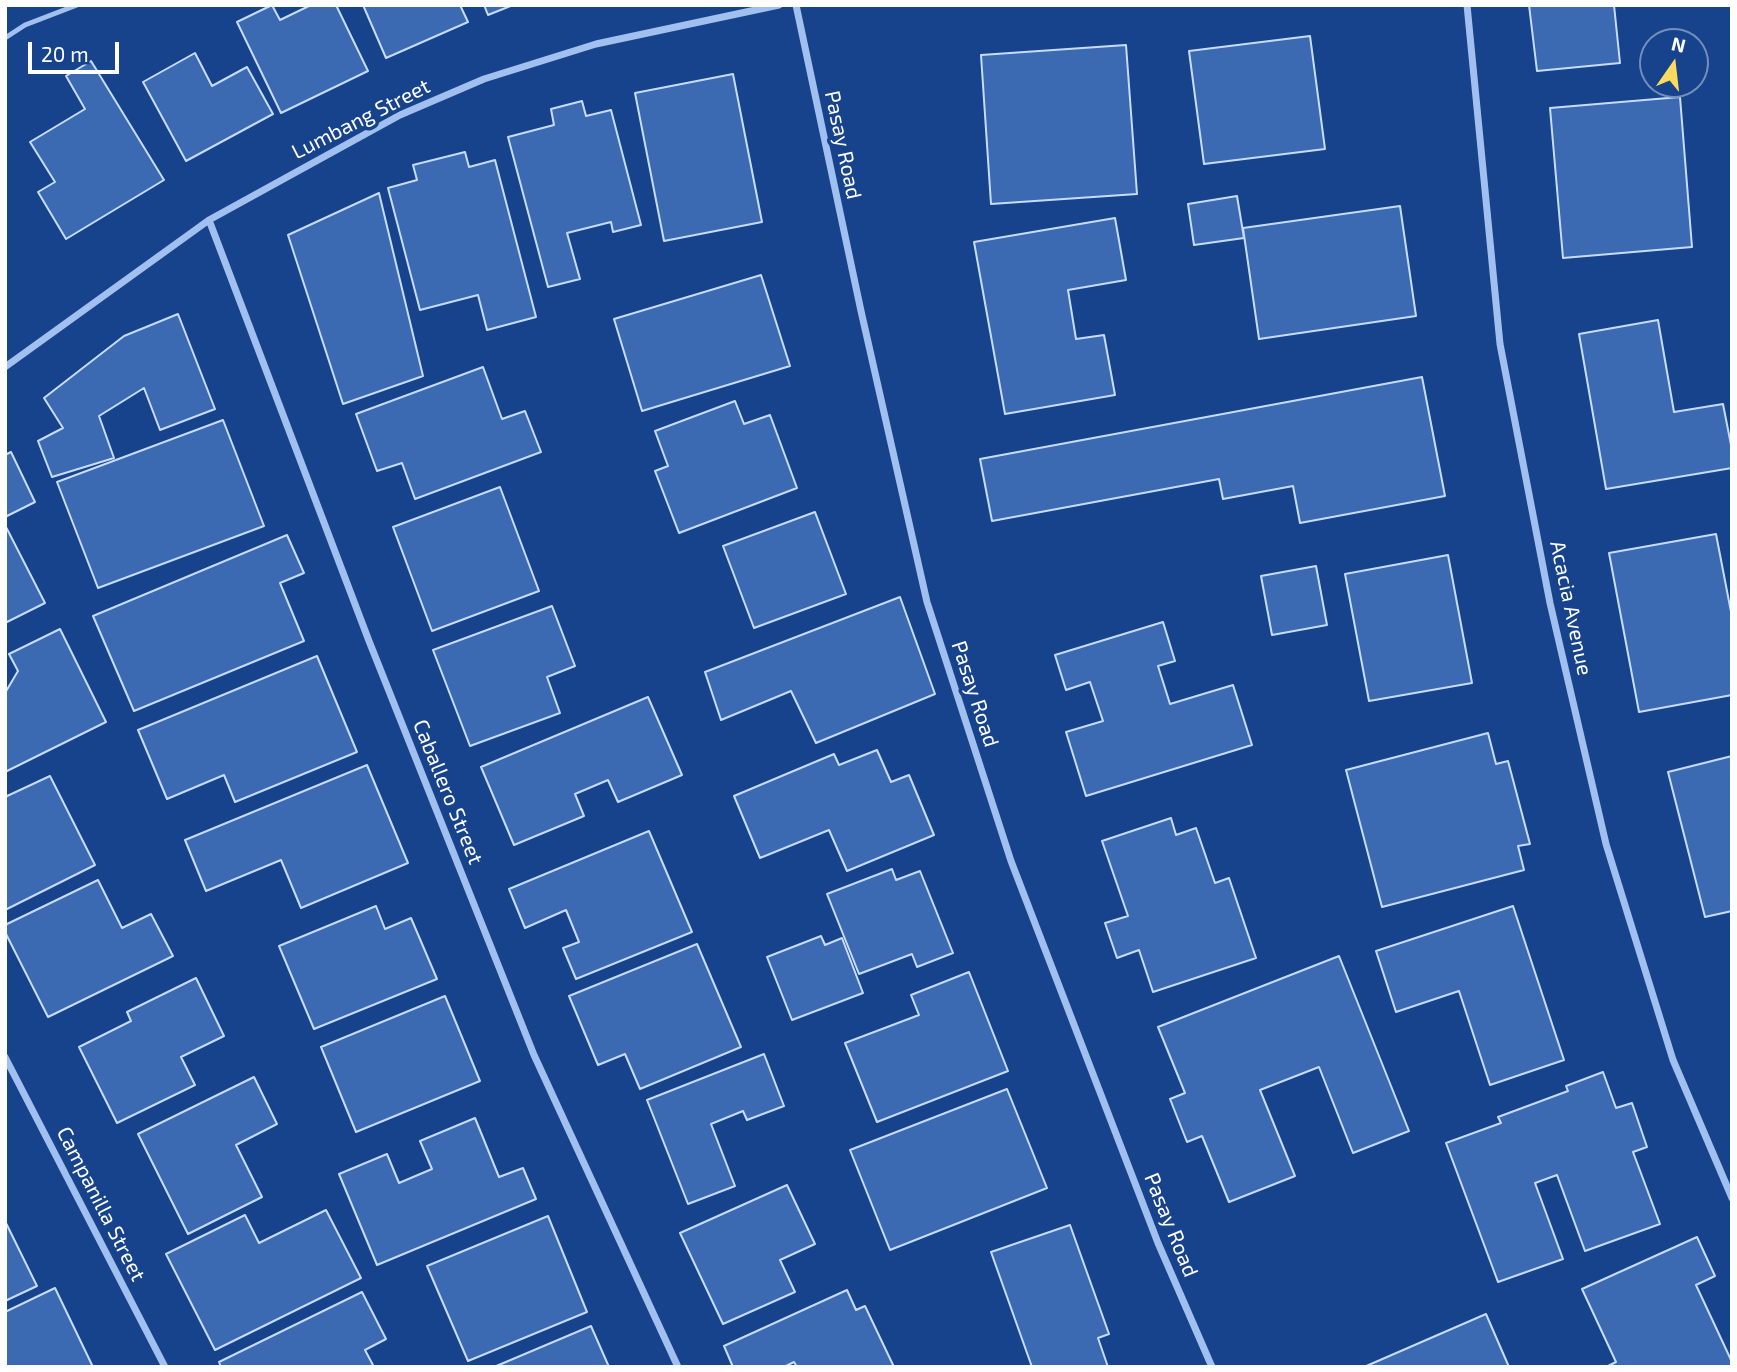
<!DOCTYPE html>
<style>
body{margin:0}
#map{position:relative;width:1737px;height:1372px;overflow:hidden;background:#17438c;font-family:"Exo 2",sans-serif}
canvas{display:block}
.frame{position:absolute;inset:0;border:7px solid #fff;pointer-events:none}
.north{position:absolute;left:1639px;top:28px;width:70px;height:70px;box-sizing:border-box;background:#17438c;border:2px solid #748eba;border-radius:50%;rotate:14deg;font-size:19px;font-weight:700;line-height:28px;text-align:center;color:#fff}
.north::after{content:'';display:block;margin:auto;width:24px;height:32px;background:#ffda5f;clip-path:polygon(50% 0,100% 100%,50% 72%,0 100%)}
.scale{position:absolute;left:28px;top:42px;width:91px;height:32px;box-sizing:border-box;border:4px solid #fff;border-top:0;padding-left:9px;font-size:21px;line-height:24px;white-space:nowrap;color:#fff;-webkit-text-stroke:5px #17438c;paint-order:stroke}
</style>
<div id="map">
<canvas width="1737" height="1372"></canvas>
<div class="frame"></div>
<div class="north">N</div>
<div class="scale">20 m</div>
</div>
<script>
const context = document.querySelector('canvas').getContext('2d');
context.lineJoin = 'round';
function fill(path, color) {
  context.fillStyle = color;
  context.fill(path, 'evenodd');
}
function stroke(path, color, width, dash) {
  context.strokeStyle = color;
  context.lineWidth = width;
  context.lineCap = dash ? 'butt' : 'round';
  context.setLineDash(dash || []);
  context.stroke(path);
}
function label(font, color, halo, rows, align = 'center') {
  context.font = font + ' "Exo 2",sans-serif';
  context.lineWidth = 7;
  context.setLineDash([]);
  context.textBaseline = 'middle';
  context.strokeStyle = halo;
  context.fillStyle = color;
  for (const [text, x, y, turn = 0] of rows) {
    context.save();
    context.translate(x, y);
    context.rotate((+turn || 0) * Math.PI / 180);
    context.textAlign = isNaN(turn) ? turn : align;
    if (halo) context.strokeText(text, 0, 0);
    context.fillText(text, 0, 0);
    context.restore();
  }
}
const building = new Path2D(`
 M 272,5 L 280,20 L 311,5 L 336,5 L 368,71 L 281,113 L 237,22 Z
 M 363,5 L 460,5 L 468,22 L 386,58 Z
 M 484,5 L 513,5 L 488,15 Z
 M 1529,5 L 1614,5 L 1620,63 L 1537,71 Z
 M 1310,36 L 1325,149 L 1204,164 L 1189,51 Z
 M 1126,45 L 1137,194 L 991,204 L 981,55 Z
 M 195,53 L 212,86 L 247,67 L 273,114 L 186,161 L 143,82 Z
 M 91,61 L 164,180 L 66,239 L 38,192 L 55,182 L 30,142 L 85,109 L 66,76 Z
 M 733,74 L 762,222 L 664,241 L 635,93 Z
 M 1680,97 L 1692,247 L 1563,258 L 1550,108 Z
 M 582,101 L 586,116 L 611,110 L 641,225 L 613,232 L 611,222 L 567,233 L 580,279 L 548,287 L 508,137 L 554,125 L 551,109 Z
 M 465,152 L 469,167 L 495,160 L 536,317 L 487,330 L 478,295 L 420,310 L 388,188 L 417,180 L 413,165 Z
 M 379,193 L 423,376 L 343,404 L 288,235 Z
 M 1237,196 L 1244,238 L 1194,245 L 1188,204 Z
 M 1400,206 L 1416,316 L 1259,339 L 1243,228 Z
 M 1115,218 L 1126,280 L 1068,290 L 1076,339 L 1104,335 L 1115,395 L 1005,414 L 974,242 Z
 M 761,275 L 790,366 L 642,411 L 614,319 Z
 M 178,314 L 215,409 L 160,430 L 144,388 L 99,416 L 114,458 L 52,477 L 38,441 L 63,428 L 44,398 L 124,336 Z
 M 1658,320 L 1674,412 L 1723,404 L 1732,450 L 1732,468 L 1606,489 L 1579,334 Z
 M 483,367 L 502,419 L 525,411 L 541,452 L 415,499 L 402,463 L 377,471 L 356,414 Z
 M 1422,377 L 1445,496 L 1300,523 L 1293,486 L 1223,499 L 1219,479 L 992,521 L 980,459 Z
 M 735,401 L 744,424 L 770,415 L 797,488 L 679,533 L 655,471 L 668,466 L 655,431 Z
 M 223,420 L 264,526 L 98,588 L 57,482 Z
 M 11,452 L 35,502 L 5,517 L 5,455 Z
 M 500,487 L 539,591 L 432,631 L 393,527 Z
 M 815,512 L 846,594 L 754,628 L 723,546 Z
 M 5,525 L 45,603 L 5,623 Z
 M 1716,534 L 1732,617 L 1732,695 L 1639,712 L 1609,553 Z
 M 287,535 L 304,573 L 280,583 L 304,641 L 134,711 L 93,616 Z
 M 1448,555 L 1472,683 L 1369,701 L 1345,574 Z
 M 1316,566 L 1327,625 L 1272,635 L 1261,576 Z
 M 900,597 L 935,694 L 816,743 L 791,691 L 721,720 L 705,672 Z
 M 552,606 L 575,666 L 547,677 L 560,713 L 470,746 L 433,650 Z
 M 1163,622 L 1175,661 L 1158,666 L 1170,704 L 1233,685 L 1252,745 L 1086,796 L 1066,732 L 1103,721 L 1090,682 L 1066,690 L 1055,655 Z
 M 60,629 L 106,722 L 5,772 L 5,693 L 18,671 L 9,654 Z
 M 317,656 L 357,752 L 235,802 L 224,775 L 167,799 L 138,730 Z
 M 648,697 L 682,775 L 618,802 L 608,780 L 575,794 L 584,816 L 514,845 L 481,767 Z
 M 1488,733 L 1496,764 L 1508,761 L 1530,844 L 1518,846 L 1524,870 L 1382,907 L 1346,770 Z
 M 877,750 L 891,782 L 909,775 L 934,835 L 847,871 L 829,830 L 760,858 L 734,796 L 834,754 L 839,765 Z
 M 1732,756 L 1732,911 L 1705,917 L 1668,772 Z
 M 367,765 L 408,863 L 301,908 L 281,860 L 206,891 L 185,840 Z
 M 50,776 L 95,865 L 5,910 L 5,797 Z
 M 1171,818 L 1176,835 L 1196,828 L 1215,883 L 1229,878 L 1256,958 L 1153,992 L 1139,950 L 1117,958 L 1105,923 L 1128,916 L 1102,841 Z
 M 649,831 L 692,932 L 576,979 L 563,948 L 579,942 L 566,910 L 525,928 L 509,889 Z
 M 892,869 L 896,880 L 920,871 L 953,953 L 917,967 L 912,954 L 859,974 L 827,894 Z
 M 98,880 L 122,928 L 151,914 L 173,956 L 48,1017 L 5,932 L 5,925 Z
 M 376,906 L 385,929 L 411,918 L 437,979 L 314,1029 L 279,946 Z
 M 1513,906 L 1564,1060 L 1490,1085 L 1459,991 L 1396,1012 L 1376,951 Z
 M 821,936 L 825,945 L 842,938 L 863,993 L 792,1020 L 767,957 Z
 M 697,944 L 741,1047 L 640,1089 L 625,1054 L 598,1065 L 569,996 Z
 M 1339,956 L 1409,1131 L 1353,1153 L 1319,1067 L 1260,1090 L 1295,1176 L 1229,1202 L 1202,1136 L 1187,1142 L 1170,1099 L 1185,1093 L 1158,1027 Z
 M 969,972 L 1008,1071 L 877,1122 L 845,1043 L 919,1015 L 911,995 Z
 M 196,978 L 224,1036 L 181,1057 L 195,1085 L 117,1123 L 79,1047 L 131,1021 L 127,1012 Z
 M 445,996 L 480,1081 L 356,1132 L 321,1047 Z
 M 764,1054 L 784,1106 L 747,1120 L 743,1111 L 711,1124 L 735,1186 L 688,1204 L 647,1100 Z
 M 1603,1072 L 1616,1108 L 1632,1103 L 1647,1147 L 1633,1152 L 1660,1224 L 1585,1251 L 1557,1175 L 1535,1183 L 1563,1259 L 1498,1282 L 1446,1143 L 1501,1123 L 1498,1117 L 1568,1091 L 1566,1086 Z
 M 254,1077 L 277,1124 L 236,1145 L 262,1197 L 188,1234 L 138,1134 Z
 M 1007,1089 L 1047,1188 L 890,1250 L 850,1150 Z
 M 475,1118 L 499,1177 L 523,1168 L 536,1199 L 377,1265 L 339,1174 L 387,1154 L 399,1183 L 432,1169 L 420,1141 Z
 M 787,1185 L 815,1244 L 780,1260 L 795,1292 L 723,1324 L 680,1233 Z
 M 326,1210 L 361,1278 L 215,1350 L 166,1254 L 245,1215 L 259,1243 Z
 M 548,1216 L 587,1312 L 468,1361 L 427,1266 Z
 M 5,1221 L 37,1286 L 5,1301 Z
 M 1070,1225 L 1109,1334 L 1098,1338 L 1108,1367 L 1032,1367 L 991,1252 Z
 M 1697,1237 L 1715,1276 L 1696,1285 L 1732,1362 L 1732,1367 L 1606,1367 L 1616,1362 L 1582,1289 Z
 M 55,1288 L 93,1367 L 5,1367 L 5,1312 Z
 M 847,1290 L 856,1310 L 865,1306 L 894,1367 L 797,1367 L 794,1362 L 784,1367 L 733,1367 L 724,1346 Z
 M 362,1292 L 386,1339 L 365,1350 L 374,1367 L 221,1367 L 219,1362 Z
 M 1486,1314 L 1509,1367 L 1364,1367 Z
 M 591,1326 L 609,1367 L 494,1367 Z`);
const lane = new Path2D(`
 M 5,38 L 25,25 L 77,5`);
const street = new Path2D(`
 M 796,5 L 861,311 L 927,602 L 1011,861 L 1158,1243 L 1212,1367
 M 1467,5 L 1500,344 L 1550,603 L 1606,844 L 1673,1060 L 1732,1198
 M 209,220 L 369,641 L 534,1055 L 678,1367
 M 5,367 L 209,220 L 400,115 L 484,79 L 596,44 L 779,5
 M 5,1057 L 165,1367`);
const streetNames = [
 ["Lumbang Street",361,119,-27],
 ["Pasay Road",843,145,78],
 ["Acacia Avenue",1571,608,78],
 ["Pasay Road",975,694,72],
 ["Caballero Street",448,792,68],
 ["Campanilla Street",101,1204,63],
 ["Pasay Road",1171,1225,68]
];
fill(building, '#3b6ab3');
stroke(building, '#c7dcfb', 2);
stroke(lane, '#a1c0ef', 5);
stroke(street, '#a1c0ef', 7);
label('21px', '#fff', '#17438c', streetNames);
</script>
